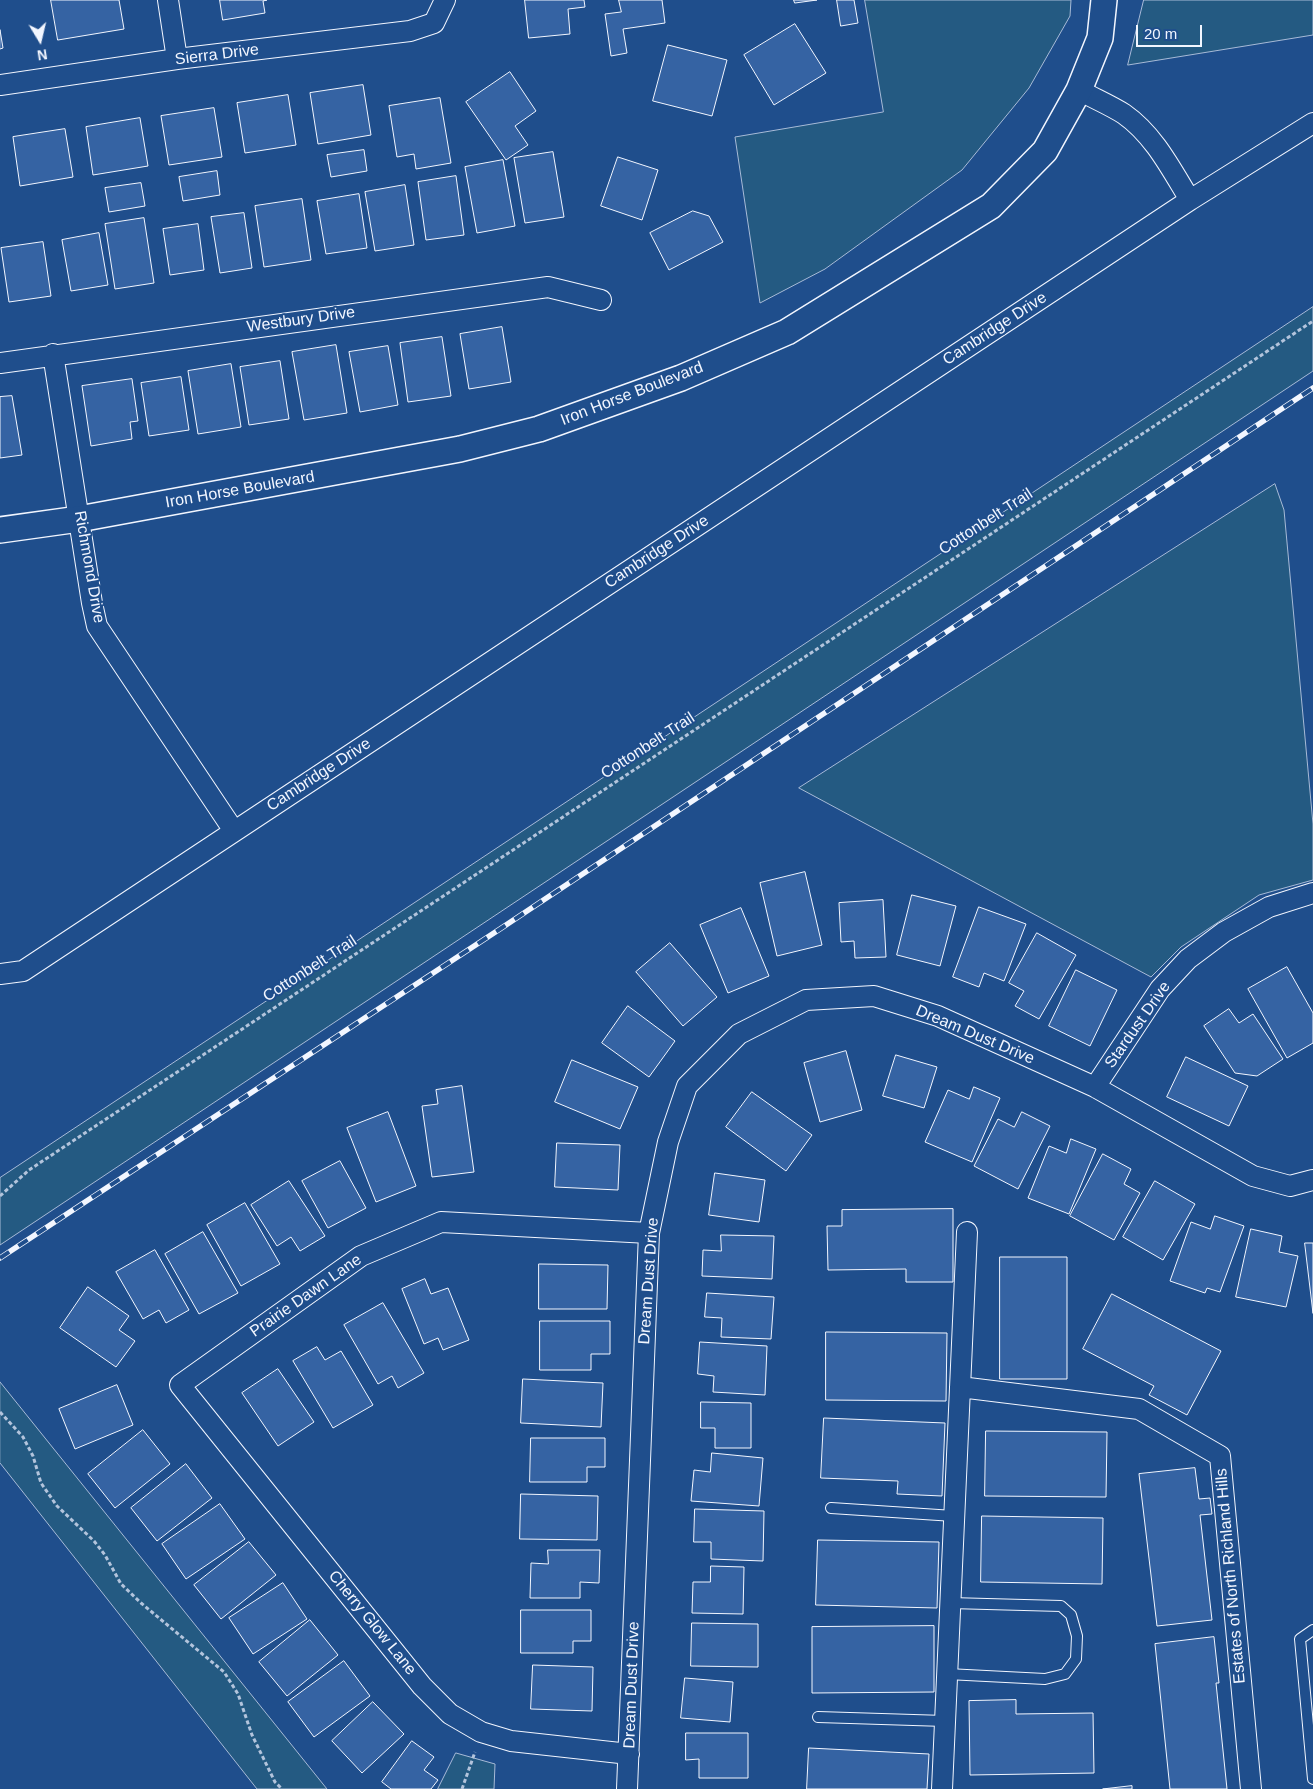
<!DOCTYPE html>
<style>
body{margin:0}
#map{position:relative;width:1313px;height:1789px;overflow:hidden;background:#1f4e8c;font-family:Helvetica,sans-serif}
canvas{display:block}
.north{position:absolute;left:15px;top:15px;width:50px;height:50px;-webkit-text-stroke:4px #1f4e8c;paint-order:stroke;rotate:171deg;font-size:14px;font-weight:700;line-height:20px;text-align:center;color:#f2f6ff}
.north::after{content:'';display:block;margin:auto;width:18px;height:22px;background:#f2f6ff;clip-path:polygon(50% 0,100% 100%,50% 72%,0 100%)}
.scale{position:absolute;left:1136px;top:25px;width:66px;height:22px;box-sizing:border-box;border:2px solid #f2f6ff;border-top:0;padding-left:6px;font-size:15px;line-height:18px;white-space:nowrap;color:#f2f6ff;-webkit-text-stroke:4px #1f4e8c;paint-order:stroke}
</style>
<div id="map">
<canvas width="1313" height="1789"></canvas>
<div class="north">N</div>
<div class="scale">20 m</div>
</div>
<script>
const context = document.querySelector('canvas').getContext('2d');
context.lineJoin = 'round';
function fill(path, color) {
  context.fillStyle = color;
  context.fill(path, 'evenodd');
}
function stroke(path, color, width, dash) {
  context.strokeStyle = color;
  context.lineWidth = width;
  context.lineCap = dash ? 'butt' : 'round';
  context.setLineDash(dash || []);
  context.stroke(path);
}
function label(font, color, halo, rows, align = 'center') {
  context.font = font + ' Helvetica,sans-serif';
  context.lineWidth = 4;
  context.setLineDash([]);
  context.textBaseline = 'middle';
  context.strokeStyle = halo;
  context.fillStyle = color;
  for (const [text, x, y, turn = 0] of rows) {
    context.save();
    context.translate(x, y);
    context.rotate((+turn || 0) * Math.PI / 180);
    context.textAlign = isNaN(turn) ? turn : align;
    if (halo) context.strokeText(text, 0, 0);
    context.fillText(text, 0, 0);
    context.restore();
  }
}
const green = new Path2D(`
 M 865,0 L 1071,0 L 1070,16 L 1029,88 L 962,170 L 825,269 L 760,303 L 735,137 L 883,112 Z
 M 1144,0 L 1313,0 L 1313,35 L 1128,65 Z
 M 1313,307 L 1313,371 L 0,1245 L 0,1178 Z
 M 1275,484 L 1284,510 L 1313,824 L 1313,880 L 1259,895 L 1181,947 L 1151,977 L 799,788 Z
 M 0,1382 L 327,1789 L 257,1789 L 0,1463 Z
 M 456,1753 L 495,1764 L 494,1789 L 438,1789 Z`);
const building = new Path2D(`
 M 51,0 L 119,0 L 124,29 L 58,40 Z
 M 220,0 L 267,0 L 263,1 L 265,13 L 223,20 Z
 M 525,0 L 584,0 L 585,7 L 568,9 L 570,34 L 529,38 Z
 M 619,0 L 662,0 L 665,23 L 623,29 L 627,53 L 611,56 L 605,14 L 621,12 Z
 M 794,0 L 817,0 L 795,3 Z
 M 837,0 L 854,0 L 858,23 L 841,26 Z
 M 795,24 L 826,73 L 774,105 L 744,55 Z
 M 0,30 L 3,48 L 0,49 Z
 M 668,45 L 727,60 L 712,116 L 653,101 Z
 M 510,72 L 536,111 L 515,126 L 528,145 L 506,160 L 466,102 Z
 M 363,85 L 371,135 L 318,144 L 310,93 Z
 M 288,95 L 296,145 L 245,153 L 237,103 Z
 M 440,98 L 451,163 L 416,169 L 414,154 L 397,157 L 389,106 Z
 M 214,108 L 222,157 L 169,165 L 161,116 Z
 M 140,118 L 148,166 L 93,175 L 86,127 Z
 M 65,129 L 73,177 L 20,186 L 13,137 Z
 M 364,150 L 367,171 L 331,177 L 327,155 Z
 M 553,152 L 564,217 L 525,223 L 514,158 Z
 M 618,157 L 658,170 L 642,220 L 601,206 Z
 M 503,160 L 515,226 L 477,233 L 465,167 Z
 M 217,171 L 220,195 L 183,201 L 179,177 Z
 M 456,176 L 464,235 L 426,240 L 418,182 Z
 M 141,183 L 145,206 L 109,212 L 105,188 Z
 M 405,185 L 414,245 L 375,251 L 365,192 Z
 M 359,194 L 367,248 L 326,254 L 317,201 Z
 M 302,199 L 311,260 L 264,267 L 255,206 Z
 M 693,211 L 709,216 L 723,242 L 669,270 L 650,233 Z
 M 244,213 L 252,268 L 220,273 L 211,217 Z
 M 144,218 L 154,283 L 115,289 L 105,224 Z
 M 198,224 L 204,270 L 170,275 L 163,229 Z
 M 99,233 L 108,285 L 71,291 L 62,240 Z
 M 43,242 L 51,296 L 9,302 L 1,248 Z
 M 502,327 L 511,382 L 469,389 L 460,334 Z
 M 442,337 L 451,396 L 408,402 L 400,343 Z
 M 336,345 L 347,413 L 304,420 L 292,352 Z
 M 388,346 L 398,405 L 360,412 L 349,352 Z
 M 280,361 L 289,419 L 249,425 L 240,367 Z
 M 231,364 L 241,427 L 198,434 L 188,371 Z
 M 181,377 L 189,430 L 149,436 L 141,383 Z
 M 132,379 L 138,421 L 130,422 L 132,439 L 91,446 L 82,386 Z
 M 12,396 L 22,455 L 0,458 L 0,397 Z
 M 805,872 L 822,945 L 777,956 L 760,883 Z
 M 912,895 L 956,906 L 940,966 L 897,955 Z
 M 883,900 L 886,957 L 855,958 L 854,941 L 841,942 L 839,903 Z
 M 979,907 L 1026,924 L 1004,981 L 984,973 L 979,987 L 953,977 Z
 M 741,908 L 769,976 L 728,993 L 700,925 Z
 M 1037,933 L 1076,955 L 1039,1019 L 1015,1006 L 1024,991 L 1009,983 Z
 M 670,943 L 717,997 L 683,1026 L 636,972 Z
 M 1287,967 L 1313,1013 L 1313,1043 L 1287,1058 L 1248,989 Z
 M 1076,970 L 1117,990 L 1090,1046 L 1049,1026 Z
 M 628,1006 L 675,1041 L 649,1077 L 602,1043 Z
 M 1229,1009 L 1239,1023 L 1253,1014 L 1283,1059 L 1257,1076 L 1235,1073 L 1204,1026 Z
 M 846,1051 L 862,1110 L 820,1122 L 804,1063 Z
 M 896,1055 L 937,1067 L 924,1108 L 883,1096 Z
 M 1186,1057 L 1248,1086 L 1229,1126 L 1167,1097 Z
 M 572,1060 L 638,1087 L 620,1129 L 555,1102 Z
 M 462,1086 L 474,1172 L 432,1177 L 422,1106 L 438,1104 L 436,1090 Z
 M 974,1087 L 1000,1098 L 972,1162 L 925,1142 L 948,1090 L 969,1099 Z
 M 752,1092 L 812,1135 L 786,1171 L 726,1127 Z
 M 388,1112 L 416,1186 L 376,1202 L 347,1128 Z
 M 1022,1112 L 1050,1126 L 1018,1189 L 974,1166 L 998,1119 L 1014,1127 Z
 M 1071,1139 L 1096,1149 L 1069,1214 L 1028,1198 L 1049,1146 L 1066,1153 Z
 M 557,1143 L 620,1145 L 618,1190 L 555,1187 Z
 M 1103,1154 L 1131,1169 L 1124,1184 L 1140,1193 L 1114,1240 L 1070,1216 Z
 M 340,1161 L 366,1208 L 328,1228 L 302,1181 Z
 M 715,1173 L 765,1180 L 759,1222 L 709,1215 Z
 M 289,1181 L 325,1236 L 300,1251 L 291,1237 L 277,1246 L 251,1205 Z
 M 1155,1181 L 1195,1204 L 1163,1260 L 1123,1237 Z
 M 245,1203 L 280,1264 L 241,1286 L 207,1225 Z
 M 953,1209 L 953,1282 L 906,1282 L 906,1269 L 828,1270 L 827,1226 L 842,1226 L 842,1210 Z
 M 1215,1216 L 1244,1226 L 1220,1292 L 1207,1288 L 1205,1293 L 1170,1281 L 1191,1222 L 1210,1229 Z
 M 1251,1229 L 1282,1236 L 1279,1252 L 1298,1256 L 1286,1307 L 1236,1297 Z
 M 203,1232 L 238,1293 L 199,1314 L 165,1254 Z
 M 721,1235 L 774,1236 L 772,1279 L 702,1276 L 703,1250 L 721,1251 Z
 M 1305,1243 L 1313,1243 L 1313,1313 Z
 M 155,1250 L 189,1310 L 166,1323 L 159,1310 L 143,1319 L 116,1272 Z
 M 1000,1257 L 1067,1257 L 1067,1379 L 1000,1379 Z
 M 539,1264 L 608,1265 L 607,1309 L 539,1309 Z
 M 425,1279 L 431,1294 L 448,1288 L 469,1340 L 443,1350 L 438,1338 L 424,1344 L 402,1289 Z
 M 88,1287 L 129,1316 L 119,1330 L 135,1341 L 116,1367 L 60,1328 Z
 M 707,1293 L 774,1297 L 771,1339 L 721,1337 L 722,1318 L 705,1317 Z
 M 1112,1294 L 1221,1351 L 1187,1415 L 1149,1395 L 1154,1386 L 1083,1349 Z
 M 383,1303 L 424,1373 L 398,1388 L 392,1376 L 378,1384 L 344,1325 Z
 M 540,1321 L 610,1321 L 610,1354 L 591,1354 L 591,1370 L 540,1370 Z
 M 826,1332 L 947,1333 L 946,1401 L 826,1400 Z
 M 700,1342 L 767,1346 L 765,1395 L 713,1392 L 714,1376 L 698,1374 Z
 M 317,1347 L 325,1360 L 341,1351 L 373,1405 L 333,1428 L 293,1361 Z
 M 278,1369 L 314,1422 L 278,1446 L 242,1393 Z
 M 523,1379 L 603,1383 L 601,1427 L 521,1423 Z
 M 117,1385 L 133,1425 L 75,1449 L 59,1409 Z
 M 701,1402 L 751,1403 L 751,1448 L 715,1448 L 715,1428 L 701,1428 Z
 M 824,1418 L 945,1423 L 942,1496 L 897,1494 L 898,1481 L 821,1478 Z
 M 143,1430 L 170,1464 L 115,1508 L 88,1474 Z
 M 986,1431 L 1107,1432 L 1106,1497 L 985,1496 Z
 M 531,1438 L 605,1438 L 605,1467 L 587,1467 L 587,1482 L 530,1482 Z
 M 712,1453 L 763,1458 L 759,1506 L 691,1501 L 694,1470 L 710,1472 Z
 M 186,1464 L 212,1498 L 157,1541 L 131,1508 Z
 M 1195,1468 L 1199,1499 L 1210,1498 L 1212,1514 L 1200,1515 L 1212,1620 L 1157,1626 L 1139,1474 Z
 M 521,1494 L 598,1496 L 597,1540 L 520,1539 Z
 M 220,1504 L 245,1539 L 186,1579 L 162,1544 Z
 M 695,1509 L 764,1511 L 763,1561 L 711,1559 L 711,1542 L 694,1542 Z
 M 982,1516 L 1103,1518 L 1102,1584 L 981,1582 Z
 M 818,1540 L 939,1542 L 937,1608 L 816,1605 Z
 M 249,1542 L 276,1575 L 221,1619 L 194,1585 Z
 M 548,1550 L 600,1550 L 599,1583 L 580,1582 L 580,1598 L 530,1598 L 531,1563 L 548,1564 Z
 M 711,1566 L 744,1567 L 743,1614 L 692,1613 L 693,1582 L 710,1582 Z
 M 283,1583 L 307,1619 L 253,1654 L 229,1618 Z
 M 521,1610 L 591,1610 L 591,1641 L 573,1641 L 573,1653 L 521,1653 Z
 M 310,1620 L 338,1655 L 287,1696 L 259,1662 Z
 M 692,1623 L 758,1624 L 758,1667 L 691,1666 Z
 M 934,1626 L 934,1692 L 812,1693 L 812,1627 Z
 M 1214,1637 L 1219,1683 L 1216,1683 L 1227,1789 L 1170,1789 L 1155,1644 Z
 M 344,1661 L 370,1696 L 314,1737 L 288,1702 Z
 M 533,1665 L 593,1667 L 592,1711 L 531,1709 Z
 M 685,1678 L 733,1682 L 730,1722 L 681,1718 Z
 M 1016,1700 L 1016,1714 L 1093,1713 L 1094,1773 L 970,1775 L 969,1701 Z
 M 373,1702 L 404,1734 L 362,1773 L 332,1741 Z
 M 686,1733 L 748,1733 L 748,1778 L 699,1778 L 699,1759 L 686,1760 Z
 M 412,1741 L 434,1757 L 424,1770 L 438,1780 L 431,1789 L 391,1789 L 382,1782 Z
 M 809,1748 L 929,1754 L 927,1789 L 807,1789 Z
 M 1132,1786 L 1132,1789 L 1103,1789 Z`);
const path = new Path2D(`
 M 0,1196 L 29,1170 L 1313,321
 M 0,1412 L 23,1437 L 33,1456 L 41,1483 L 57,1506 L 94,1541 L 105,1555 L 121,1584 L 141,1603 L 224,1672 L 238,1694 L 252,1735 L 275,1782 L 282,1789
 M 462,1789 L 475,1752`);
const service = new Path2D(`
 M 831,1508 L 954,1516
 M 1313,1630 L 1300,1639 L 1313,1779
 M 947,1674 L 1045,1679 L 1065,1674 L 1076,1659 L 1077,1636 L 1071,1615 L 1061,1606 L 950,1603
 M 818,1717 L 945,1721`);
const minor = new Path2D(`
 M 168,0 L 177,59
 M 0,85 L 177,59 L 410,31 L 434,23 L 445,0
 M 1079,90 C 1093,98 1110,105 1124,114 C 1154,135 1171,169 1190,200
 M 53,354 L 92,603 L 97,626 L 234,831
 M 0,363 L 548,287 L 601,300
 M 0,974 L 23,971 L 1190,200 L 1313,123
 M 1095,1087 L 1160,989 L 1188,959 L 1224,932 L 1269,907 L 1313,893
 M 960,1387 L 1139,1409 L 1220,1456 L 1251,1789
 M 629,1754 L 511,1741 L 481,1732 L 450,1714 L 422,1686 L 180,1385 L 361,1256 L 441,1222 L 649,1233
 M 627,1789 L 649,1233 L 668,1142 L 687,1086 L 739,1034 L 806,1000 L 874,996 L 938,1016 L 1095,1087 L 1253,1176 L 1290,1186 L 1313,1180
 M 942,1789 L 967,1232`);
const tertiary = new Path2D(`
 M 0,530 L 79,519 L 460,449 L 539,429 L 681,378 L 787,332 L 991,206 L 1045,151 L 1079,90 L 1100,38 L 1104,0`);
const rail = new Path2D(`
 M 0,1258 L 503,927 L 1313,388`);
const streetNames = [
 ["Sierra Drive",217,55,-7],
 ["Westbury Drive",301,320,-8],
 ["Cambridge Drive",995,329,-33],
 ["Iron Horse Boulevard",632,394,-21],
 ["Iron Horse Boulevard",240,490,-10],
 ["Cottonbelt Trail",986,522,-33],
 ["Cambridge Drive",657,552,-33],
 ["Richmond Drive",89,567,80],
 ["Cottonbelt Trail",648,746,-33],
 ["Cambridge Drive",319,775,-33],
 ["Cottonbelt Trail",310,969,-33],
 ["Stardust Drive",1138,1025,-55],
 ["Dream Dust Drive",975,1035,23],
 ["Dream Dust Drive",649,1281,-86],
 ["Prairie Dawn Lane",306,1296,-35],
 ["Estates of North Richland Hills",1231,1576,-95],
 ["Cherry Glow Lane",372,1623,51],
 ["Dream Dust Drive",632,1685,-88]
];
fill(green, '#245a82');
stroke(green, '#a8bbd7', 1);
fill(building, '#3563a3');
stroke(building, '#f2f6ff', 1);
stroke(service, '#f2f6ff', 12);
stroke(minor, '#f2f6ff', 22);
stroke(tertiary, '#f2f6ff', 28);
stroke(path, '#b3c4dc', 3, [4, 2.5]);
stroke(service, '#1f4e8c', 10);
stroke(minor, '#1f4e8c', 20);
stroke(tertiary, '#1f4e8c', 25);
stroke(rail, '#f2f6ff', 5.5);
stroke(rail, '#1f4e8c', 4, [11]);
label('16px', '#f2f6ff', '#1f4e8c', streetNames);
</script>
